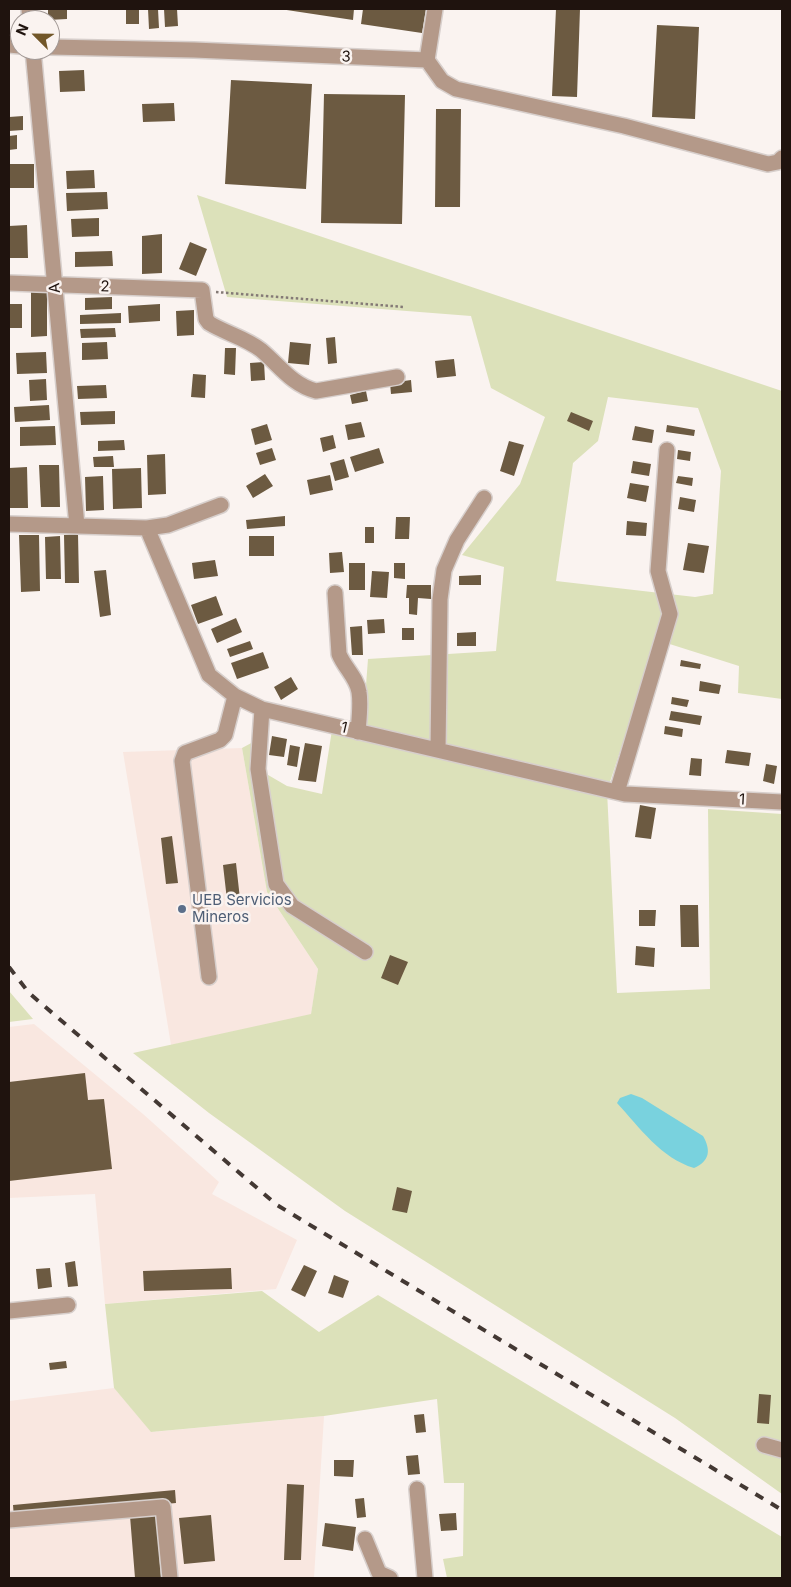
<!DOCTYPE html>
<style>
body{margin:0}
#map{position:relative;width:791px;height:1587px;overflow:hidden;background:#faf3f0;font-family:Inter,sans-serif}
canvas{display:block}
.frame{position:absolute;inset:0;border:10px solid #1f130e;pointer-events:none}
.north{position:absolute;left:10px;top:10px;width:50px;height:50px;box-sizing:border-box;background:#faf3f0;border:1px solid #a29996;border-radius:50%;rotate:293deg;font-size:14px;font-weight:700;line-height:20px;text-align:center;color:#1f130e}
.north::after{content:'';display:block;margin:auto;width:18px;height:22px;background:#725729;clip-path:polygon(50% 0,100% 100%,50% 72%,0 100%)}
</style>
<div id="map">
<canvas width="791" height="1587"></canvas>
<div class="frame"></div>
<div class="north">N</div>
</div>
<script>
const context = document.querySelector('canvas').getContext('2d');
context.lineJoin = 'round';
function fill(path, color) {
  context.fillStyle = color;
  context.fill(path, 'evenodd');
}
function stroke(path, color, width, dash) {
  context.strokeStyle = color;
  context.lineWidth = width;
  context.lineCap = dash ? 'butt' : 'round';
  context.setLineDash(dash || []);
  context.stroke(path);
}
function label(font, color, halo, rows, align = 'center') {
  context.font = font + ' Inter,sans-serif';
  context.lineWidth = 5;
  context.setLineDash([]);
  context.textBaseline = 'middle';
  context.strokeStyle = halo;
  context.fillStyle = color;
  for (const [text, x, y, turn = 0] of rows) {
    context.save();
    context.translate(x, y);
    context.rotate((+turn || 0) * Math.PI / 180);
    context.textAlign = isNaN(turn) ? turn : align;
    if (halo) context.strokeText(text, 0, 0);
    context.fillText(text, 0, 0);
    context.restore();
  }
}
const built = new Path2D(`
 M 242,748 L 267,892 L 318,969 L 311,1015 L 171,1045 L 123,752 Z
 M 34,1024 L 143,1114 L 219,1182 L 212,1194 L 297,1240 L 276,1289 L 105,1304 L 95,1194 L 9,1198 L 9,1027 Z
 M 114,1388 L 152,1432 L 324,1416 L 314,1578 L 9,1578 L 9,1401 Z`);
const green = new Path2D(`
 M 197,195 L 782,391 L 782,699 L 738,693 L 739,666 L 657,640 L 607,791 L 617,993 L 710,989 L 708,809 L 782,814 L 782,1494 L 675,1418 L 345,1211 L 209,1113 L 133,1053 L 311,1014 L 318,969 L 267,892 L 242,748 L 255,741 L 263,772 L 287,786 L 322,794 L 332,730 L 362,738 L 368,659 L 496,651 L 504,567 L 462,555 L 520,484 L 545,417 L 491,388 L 471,316 L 227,297 ZM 608,397 L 698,408 L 721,471 L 713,594 L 695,597 L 556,581 L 573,463 L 598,441 Z
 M 9,991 L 33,1019 L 9,1022 Z
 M 262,1291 L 319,1332 L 378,1295 L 782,1537 L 782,1578 L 447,1578 L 443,1559 L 463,1556 L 464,1483 L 444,1483 L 437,1399 L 324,1416 L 151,1432 L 114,1388 L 105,1304 Z`);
const water = new Path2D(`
 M 631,1094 L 642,1098 L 703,1136 C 711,1150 710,1161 694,1168 C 661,1158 640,1128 617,1103 L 620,1098 Z`);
const building = new Path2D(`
 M 48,9 L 67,9 L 67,19 L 48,20 Z
 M 126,9 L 139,9 L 139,24 L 126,24 Z
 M 148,9 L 158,9 L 159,28 L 149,29 Z
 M 164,9 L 177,9 L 178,26 L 165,27 Z
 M 280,9 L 354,9 L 353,20 Z
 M 363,9 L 426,9 L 422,33 L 361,24 Z
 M 556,9 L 580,9 L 577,97 L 552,96 Z
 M 657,25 L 699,27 L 695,119 L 652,117 Z
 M 84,70 L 85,91 L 60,92 L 59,71 Z
 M 231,80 L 312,84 L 306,189 L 225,184 Z
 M 324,94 L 405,95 L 402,224 L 321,223 Z
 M 174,103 L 175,121 L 143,122 L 142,104 Z
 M 436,109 L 461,109 L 460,207 L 435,207 Z
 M 23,116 L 23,130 L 9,131 L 9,117 Z
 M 17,135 L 17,149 L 9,150 L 9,136 Z
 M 9,164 L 34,164 L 34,188 L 9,188 Z
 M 94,170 L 95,188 L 67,189 L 66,171 Z
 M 107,192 L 108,209 L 67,211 L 66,193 Z
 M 99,218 L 99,236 L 72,237 L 71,219 Z
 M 27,225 L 28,258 L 9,258 L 9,226 Z
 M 162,234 L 162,273 L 142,274 L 142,236 Z
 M 190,242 L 207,249 L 196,276 L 179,269 Z
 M 112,251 L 113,266 L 75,267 L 75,252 Z
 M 31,290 L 47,290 L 47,336 L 31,337 Z
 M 112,297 L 112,309 L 85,310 L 85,298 Z
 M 9,304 L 22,304 L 22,328 L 9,328 Z
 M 160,304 L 160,321 L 129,323 L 128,306 Z
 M 194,310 L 194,335 L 177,336 L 176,311 Z
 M 121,313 L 121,323 L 80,324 L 80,315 Z
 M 115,328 L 116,337 L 81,338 L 80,329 Z
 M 335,337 L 337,363 L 328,364 L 326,338 Z
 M 107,342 L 108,359 L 82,360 L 82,343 Z
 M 290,342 L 311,344 L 309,365 L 288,363 Z
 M 225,348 L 236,348 L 235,375 L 224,374 Z
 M 46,352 L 47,373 L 17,374 L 16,353 Z
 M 454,359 L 456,376 L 437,378 L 435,361 Z
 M 264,362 L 265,380 L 251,381 L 250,363 Z
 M 193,374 L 206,375 L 205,398 L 191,397 Z
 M 46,379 L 47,400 L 30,401 L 29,380 Z
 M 411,380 L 412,392 L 391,394 L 390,383 Z
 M 106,385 L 107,398 L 78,399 L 77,386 Z
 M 366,391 L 368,401 L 352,404 L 350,395 Z
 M 49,405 L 50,420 L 15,422 L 14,407 Z
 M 115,411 L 115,424 L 81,425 L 80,412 Z
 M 571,412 L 593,421 L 589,431 L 567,421 Z
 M 361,422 L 365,437 L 348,440 L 345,425 Z
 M 267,424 L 272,440 L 255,445 L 251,429 Z
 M 667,425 L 695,430 L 694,436 L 666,432 Z
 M 55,426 L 56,445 L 20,446 L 20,427 Z
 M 635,426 L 654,430 L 652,443 L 632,440 Z
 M 333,435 L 336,448 L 323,452 L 320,438 Z
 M 124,440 L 125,450 L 98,451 L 98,441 Z
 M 509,441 L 524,445 L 514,476 L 500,471 Z
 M 272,448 L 276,460 L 260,465 L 256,453 Z
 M 379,448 L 384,463 L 355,472 L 350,457 Z
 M 678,450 L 691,452 L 690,461 L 677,459 Z
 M 165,454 L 166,494 L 148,495 L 147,455 Z
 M 113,456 L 114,467 L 94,467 L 93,457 Z
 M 344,459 L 349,477 L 335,481 L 330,463 Z
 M 633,461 L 651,464 L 649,476 L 631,473 Z
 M 39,465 L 59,465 L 60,507 L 41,507 Z
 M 27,467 L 28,508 L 9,508 L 9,468 Z
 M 141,468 L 142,508 L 113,509 L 112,469 Z
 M 265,474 L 273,486 L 253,498 L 246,486 Z
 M 330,475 L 333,490 L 310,495 L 307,480 Z
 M 103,476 L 104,510 L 86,511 L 85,477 Z
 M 678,476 L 693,478 L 692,486 L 676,483 Z
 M 630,483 L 649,486 L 646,502 L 627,498 Z
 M 680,497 L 696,500 L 694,512 L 678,509 Z
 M 285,516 L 285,526 L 247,529 L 246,520 Z
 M 396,517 L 410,517 L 409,539 L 395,539 Z
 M 627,521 L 647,523 L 646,536 L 626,535 Z
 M 365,527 L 374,527 L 374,543 L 365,543 Z
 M 78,534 L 79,583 L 65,583 L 64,535 Z
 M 19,535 L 39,535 L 40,591 L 21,592 Z
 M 60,536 L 61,579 L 46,579 L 45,537 Z
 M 249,536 L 274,536 L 274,556 L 249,556 Z
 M 688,543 L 709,546 L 704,573 L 683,570 Z
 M 342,552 L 344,572 L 330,573 L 329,553 Z
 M 215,560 L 218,576 L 194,579 L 192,563 Z
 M 349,563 L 365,563 L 365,590 L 349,590 Z
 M 394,563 L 405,563 L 405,579 L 394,578 Z
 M 106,570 L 111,615 L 100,617 L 94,571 Z
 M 372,571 L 389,572 L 387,598 L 370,597 Z
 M 481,575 L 481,585 L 459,585 L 459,576 Z
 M 407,585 L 431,585 L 431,599 L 418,598 L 417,615 L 409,614 L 409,598 L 406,598 Z
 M 216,596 L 223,615 L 198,624 L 191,605 Z
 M 236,618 L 242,632 L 217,643 L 211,629 Z
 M 384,619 L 385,633 L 368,634 L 367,620 Z
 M 362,626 L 363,655 L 352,655 L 350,627 Z
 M 402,628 L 414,628 L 414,640 L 402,640 Z
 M 476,632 L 476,646 L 457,646 L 457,633 Z
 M 250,641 L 253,649 L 230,657 L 227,649 Z
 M 263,652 L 269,668 L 237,679 L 231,663 Z
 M 681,660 L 701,664 L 700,669 L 680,666 Z
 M 291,677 L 298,689 L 281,700 L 274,687 Z
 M 700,681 L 721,685 L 719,694 L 699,691 Z
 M 672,697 L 689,700 L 687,707 L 671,704 Z
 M 671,711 L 702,716 L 700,725 L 669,720 Z
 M 665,726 L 683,729 L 682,737 L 664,734 Z
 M 272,736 L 287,739 L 284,757 L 269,755 Z
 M 305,743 L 322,746 L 316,782 L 298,780 Z
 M 290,745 L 300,747 L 297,767 L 287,765 Z
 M 727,750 L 751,753 L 749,766 L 725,763 Z
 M 691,758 L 702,759 L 701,776 L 689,775 Z
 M 766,764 L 777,766 L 774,784 L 763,781 Z
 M 640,805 L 656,808 L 651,839 L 635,837 Z
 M 172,836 L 178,883 L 166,884 L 161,838 Z
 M 236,863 L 240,899 L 227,900 L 223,865 Z
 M 680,905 L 698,905 L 699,947 L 681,947 Z
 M 639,910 L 656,910 L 655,926 L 639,926 Z
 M 636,946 L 655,948 L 654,967 L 635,965 Z
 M 390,955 L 408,962 L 398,985 L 381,978 Z
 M 85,1073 L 88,1100 L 104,1099 L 112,1169 L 9,1181 L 9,1082 Z
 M 397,1187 L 412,1191 L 407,1213 L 392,1210 Z
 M 75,1261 L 78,1286 L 68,1287 L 65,1263 Z
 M 304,1265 L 317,1271 L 305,1297 L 291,1290 Z
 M 50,1268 L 52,1287 L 38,1289 L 36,1269 Z
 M 231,1268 L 232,1289 L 144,1291 L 143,1271 Z
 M 334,1275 L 349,1281 L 343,1298 L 328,1293 Z
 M 66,1361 L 67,1368 L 50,1370 L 49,1363 Z
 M 759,1394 L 771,1395 L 769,1424 L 757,1423 Z
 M 424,1414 L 426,1432 L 416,1433 L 414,1415 Z
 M 418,1455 L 420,1474 L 408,1475 L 406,1456 Z
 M 334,1460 L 354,1460 L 353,1477 L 334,1476 Z
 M 287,1484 L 304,1485 L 301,1560 L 284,1560 Z
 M 175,1490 L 176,1503 L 14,1518 L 13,1505 Z
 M 364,1498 L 366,1517 L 357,1518 L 355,1499 Z
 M 456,1513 L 457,1530 L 441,1531 L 439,1514 Z
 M 156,1514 L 161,1578 L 135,1578 L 130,1516 Z
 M 211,1515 L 215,1561 L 184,1564 L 179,1518 Z
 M 325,1523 L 356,1527 L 353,1551 L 322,1546 Z`);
const path = new Path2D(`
 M 216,292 L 404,307`);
const minor = new Path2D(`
 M 29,9 L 30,20
 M 9,45 L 20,46
 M 50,47 L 194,50 L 427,60 L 442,81 L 456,89 L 624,126 L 768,164 L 778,162 L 782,158
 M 33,50 L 77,526
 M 427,60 L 435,9
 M 9,283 L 202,290 L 206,319 L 209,323 C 225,333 246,338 261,350 C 279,365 292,385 316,391 L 397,377
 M 9,524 L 147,528 L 168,525 L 221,505
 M 147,528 L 209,675 L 235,696 L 262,709 L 625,794 L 782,802
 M 335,593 L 339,654 C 344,667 357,678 359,692 C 361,704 359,719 358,732
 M 262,709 L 258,769 L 276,884 L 292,906 L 365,952
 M 438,750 L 440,599 L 444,570 L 457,540 L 484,498
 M 617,792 L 670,614 L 658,571 L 667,450
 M 209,977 L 182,761 L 185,753 L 220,740 L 225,735 L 235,696
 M 9,1311 L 68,1305
 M 764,1445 L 782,1450
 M 417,1489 L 425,1578
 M 9,1520 L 163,1507 L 170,1578
 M 365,1539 L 379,1573 L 390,1578`);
const rail = new Path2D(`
 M 9,967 L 29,993 L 277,1205 L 782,1510`);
const markers = [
 [182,909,5,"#5c6f8a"]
];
const streetNames = [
 ["3",346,57,3],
 ["2",105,287,2],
 ["A",55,288,-95],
 ["1",344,728,13],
 ["1",742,800,3]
];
const serviceNames = [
 ["UEB Servicios",192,900],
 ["Mineros",192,917]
];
fill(built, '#f9e7e0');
fill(green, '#dce1ba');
fill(water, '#79d2de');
fill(building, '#6c5a41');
stroke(minor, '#d7cfcc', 18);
stroke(path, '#847a76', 2.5, [2.5, 2.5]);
stroke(minor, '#b49989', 15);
stroke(rail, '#433833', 4, [9, 9]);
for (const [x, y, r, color] of markers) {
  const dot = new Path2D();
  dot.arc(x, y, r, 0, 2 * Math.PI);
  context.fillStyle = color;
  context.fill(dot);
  stroke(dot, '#faf3f0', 2);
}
label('15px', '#1f130e', '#faf3f0', streetNames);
label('15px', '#4e5e75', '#faf3f0', serviceNames, 'left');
</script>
